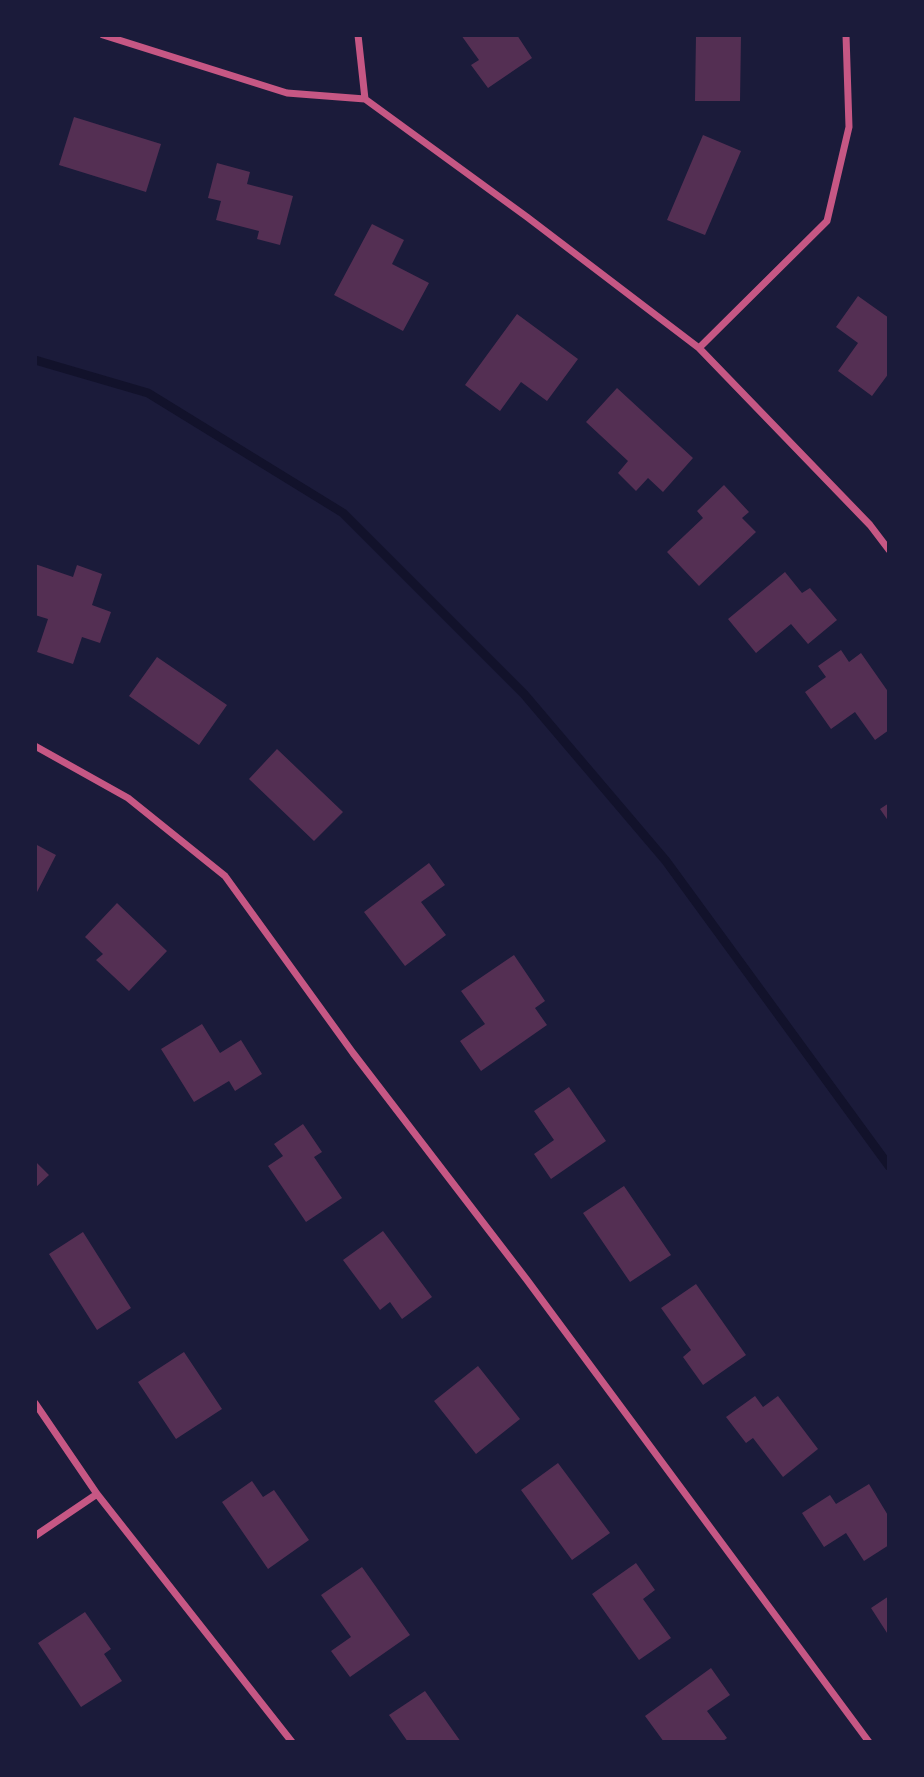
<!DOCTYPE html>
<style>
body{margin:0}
#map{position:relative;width:924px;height:1777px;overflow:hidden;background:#1b1b3a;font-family:"PT Sans",sans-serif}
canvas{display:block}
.frame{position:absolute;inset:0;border:37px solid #1b1b3a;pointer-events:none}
</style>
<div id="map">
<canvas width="924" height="1777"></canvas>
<div class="frame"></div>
</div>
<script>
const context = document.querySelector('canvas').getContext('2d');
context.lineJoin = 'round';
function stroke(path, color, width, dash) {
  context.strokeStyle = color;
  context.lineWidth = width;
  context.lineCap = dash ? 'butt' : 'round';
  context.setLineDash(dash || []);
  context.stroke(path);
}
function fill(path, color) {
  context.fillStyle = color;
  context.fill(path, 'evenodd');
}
const stream = new Path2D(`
 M 35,360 L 148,393 L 343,513 L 524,694 L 666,861 L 889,1166`);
const building = new Path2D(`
 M 461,35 L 517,35 L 532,58 L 488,88 L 471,65 L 479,60 Z
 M 696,35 L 741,35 L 740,101 L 695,101 Z
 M 74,117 L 161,144 L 146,192 L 59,165 Z
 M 703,135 L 741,151 L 705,235 L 667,220 Z
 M 217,163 L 250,172 L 247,184 L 293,196 L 280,245 L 257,239 L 259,231 L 216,220 L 221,201 L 208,198 Z
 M 372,224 L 404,240 L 392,264 L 429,283 L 403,331 L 334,295 Z
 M 858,296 L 889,318 L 889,373 L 872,396 L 838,371 L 858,343 L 836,327 Z
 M 517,314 L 578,359 L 547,401 L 521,382 L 500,411 L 465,385 Z
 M 617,388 L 693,458 L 663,492 L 648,478 L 636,491 L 618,473 L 628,461 L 586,422 Z
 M 724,485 L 749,512 L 742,518 L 756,532 L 699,586 L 667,552 L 703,518 L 697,511 Z
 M 35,564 L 73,577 L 77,565 L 102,574 L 92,605 L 111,612 L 100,643 L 82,637 L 73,664 L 37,652 L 48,619 L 35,615 Z
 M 785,572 L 802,593 L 810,588 L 837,620 L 808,644 L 791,624 L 756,653 L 728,619 Z
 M 841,650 L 849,662 L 861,653 L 889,693 L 889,730 L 875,740 L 855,712 L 831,729 L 805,692 L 826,677 L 818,666 Z
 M 157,657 L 227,705 L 199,745 L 129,696 Z
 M 277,749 L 343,812 L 314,841 L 249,779 Z
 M 889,803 L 889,822 L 880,809 Z
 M 35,844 L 56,855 L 35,896 Z
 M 429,863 L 445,885 L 421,902 L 446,935 L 405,966 L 364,912 Z
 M 117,903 L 167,951 L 129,991 L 96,960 L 103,954 L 85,937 Z
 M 514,955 L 545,1001 L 535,1008 L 547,1025 L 481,1071 L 460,1041 L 485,1024 L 461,991 Z
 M 202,1024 L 220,1053 L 241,1040 L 262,1074 L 235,1091 L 229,1081 L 194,1102 L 161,1049 Z
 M 569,1087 L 606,1141 L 551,1179 L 534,1154 L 554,1140 L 534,1111 Z
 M 303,1124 L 322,1152 L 314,1157 L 342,1198 L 306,1222 L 268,1166 L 283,1156 L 274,1144 Z
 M 35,1161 L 49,1175 L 35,1188 Z
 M 624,1186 L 671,1255 L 630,1282 L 583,1213 Z
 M 383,1231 L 432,1297 L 402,1319 L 390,1302 L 380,1310 L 343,1260 Z
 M 83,1232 L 131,1308 L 97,1330 L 49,1254 Z
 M 696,1284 L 746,1355 L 703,1385 L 683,1357 L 691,1350 L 661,1308 Z
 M 184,1352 L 222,1409 L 176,1439 L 138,1382 Z
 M 478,1366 L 520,1419 L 476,1454 L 434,1401 Z
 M 755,1396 L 763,1407 L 778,1396 L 818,1449 L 783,1477 L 753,1438 L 746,1443 L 726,1417 Z
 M 558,1463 L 610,1533 L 572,1560 L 521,1490 Z
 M 252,1481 L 263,1497 L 274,1490 L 309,1540 L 268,1569 L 222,1502 Z
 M 869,1484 L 889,1517 L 889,1545 L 864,1561 L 846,1533 L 824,1547 L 802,1513 L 830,1495 L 836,1504 Z
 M 636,1563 L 655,1590 L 643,1599 L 671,1638 L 639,1660 L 592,1594 Z
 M 362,1567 L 410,1635 L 350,1677 L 331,1651 L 351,1637 L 321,1595 Z
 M 889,1596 L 889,1636 L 871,1608 Z
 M 85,1612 L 111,1649 L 104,1654 L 122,1681 L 81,1707 L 38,1643 Z
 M 711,1668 L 730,1695 L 707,1711 L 727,1738 L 722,1742 L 664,1742 L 645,1716 Z
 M 425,1691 L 461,1742 L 408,1742 L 389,1715 Z`);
const minor = new Path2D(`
 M 103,35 L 287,93 L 365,99
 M 358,35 L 365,99
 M 365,99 L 527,217 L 699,348 L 870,525 L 889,550
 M 699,348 L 827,221 L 849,127 L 846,35
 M 35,746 L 128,798 L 225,876 L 353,1053 L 527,1280 L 869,1742
 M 35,1403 L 97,1494 L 292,1742
 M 35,1536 L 97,1494`);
stroke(stream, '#12122b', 9);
fill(building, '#542f53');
stroke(minor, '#c65784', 7);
</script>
